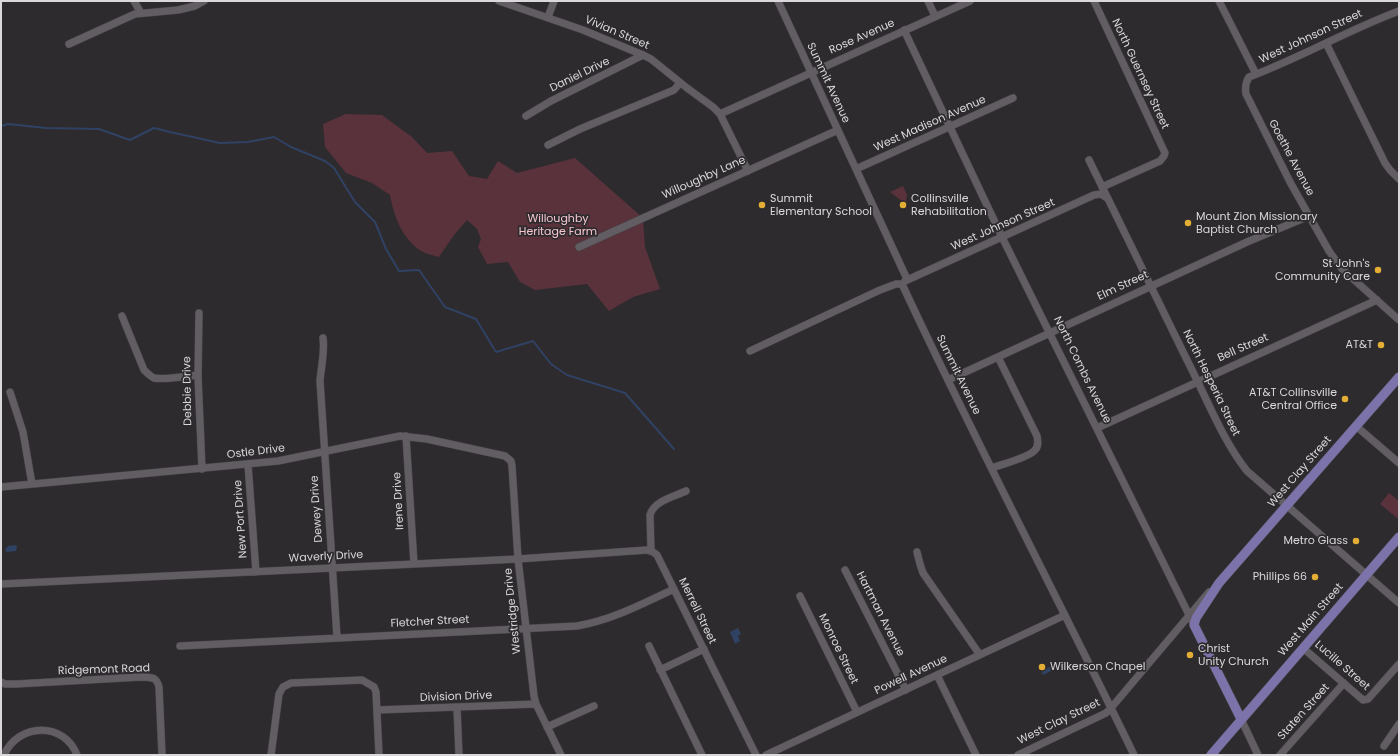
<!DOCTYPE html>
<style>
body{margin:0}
#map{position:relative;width:1400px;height:756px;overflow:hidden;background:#2e2b2f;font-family:Poppins,sans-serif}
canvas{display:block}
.frame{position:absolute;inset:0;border:2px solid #dad8db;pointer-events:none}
</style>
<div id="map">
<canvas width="1400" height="756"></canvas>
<div class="frame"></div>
</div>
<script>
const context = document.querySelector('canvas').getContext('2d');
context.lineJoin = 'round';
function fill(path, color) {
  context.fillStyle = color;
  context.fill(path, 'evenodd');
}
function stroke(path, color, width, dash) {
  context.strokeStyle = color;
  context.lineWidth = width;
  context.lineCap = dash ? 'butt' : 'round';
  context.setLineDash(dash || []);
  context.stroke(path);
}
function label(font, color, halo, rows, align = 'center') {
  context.font = font + ' Poppins,sans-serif';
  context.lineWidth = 3.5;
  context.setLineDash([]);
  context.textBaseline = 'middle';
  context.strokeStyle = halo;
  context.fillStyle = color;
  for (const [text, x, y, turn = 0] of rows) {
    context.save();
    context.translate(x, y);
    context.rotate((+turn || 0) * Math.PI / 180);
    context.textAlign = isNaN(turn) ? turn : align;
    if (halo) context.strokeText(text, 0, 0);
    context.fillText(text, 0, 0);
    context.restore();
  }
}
const green = new Path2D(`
 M 346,114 L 382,115 L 412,137 L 427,153 L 452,151 L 469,176 L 487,179 L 498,161 L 517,173 L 575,158 L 643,218 L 645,247 L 660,289 L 633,297 L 609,311 L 587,284 L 535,290 L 520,282 L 508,262 L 487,264 L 478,247 L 481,239 L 477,229 L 467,220 L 454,235 L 439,257 C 433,255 426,254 421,251 C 402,238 394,217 390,195 L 372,183 L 346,173 L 325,147 L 323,124 Z
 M 903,186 L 907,195 L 906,204 L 890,192 Z
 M 1389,493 L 1399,501 L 1399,516 L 1397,518 L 1380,504 Z`);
const water = new Path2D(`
 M 15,545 L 17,546 L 16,551 L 7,552 L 5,550 L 8,546 Z
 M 738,628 L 741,634 L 738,636 L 740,641 L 735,644 L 730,632 Z
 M 1044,666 L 1046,669 L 1051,666 L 1053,670 L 1043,675 L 1040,668 Z`);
const stream = new Path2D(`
 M 1,126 L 8,124 L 46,128 L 99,129 L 130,140 L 154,128 L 170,132 L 220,143 L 248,142 L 274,137 L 291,147 L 325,161 L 334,168 L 355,202 L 375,222 L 386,249 L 399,271 L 419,270 L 445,307 L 476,319 L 496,352 L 533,341 L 551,364 L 567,375 L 625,393 L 674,449`);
const minor = new Path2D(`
 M 134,1 L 141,13
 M 499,1 L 583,30 L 643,55 L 651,59 L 687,88 L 713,107 L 720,114 L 748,171
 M 778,1 L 907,279
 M 928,1 L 935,16
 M 1094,1 L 1165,153 L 1164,156 L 1160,161 L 1102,187
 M 1219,1 L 1256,74
 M 1399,11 C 1348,30 1300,58 1249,77 C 1245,83 1245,88 1246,94 L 1290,182 L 1329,251 L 1342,269 L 1399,320
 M 548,17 L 554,1
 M 904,30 L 1002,237 L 1194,625
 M 1326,43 L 1385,163 L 1390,170 L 1399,179
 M 69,44 L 135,14 L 178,10 L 195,6 L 204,1
 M 720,114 L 970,1
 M 526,116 L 551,101 L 643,55
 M 548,145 L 580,129 L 674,90 L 680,83
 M 1089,160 C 1122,227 1155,295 1188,362 C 1206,397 1223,441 1247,471 L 1399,603
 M 856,169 L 1013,98
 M 579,247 L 838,130
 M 905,281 L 1094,195 L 1101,194 L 1107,198
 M 902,284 C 976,443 1058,598 1134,755
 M 199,313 L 198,376 L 202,469
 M 122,316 L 144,370 C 147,373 150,376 154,378 C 163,380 187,376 198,375
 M 323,338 C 325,352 321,367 320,381 L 337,637
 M 750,351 L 880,290 L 896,284 L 902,284
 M 948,380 L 1247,242 L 1309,216
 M 10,392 L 23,432 L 32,484
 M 1356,426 L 1399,463
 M 1097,428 L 1377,300
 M 406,436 L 414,564
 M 248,465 L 256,572
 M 992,468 C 1003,464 1027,458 1034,451 C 1039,447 1038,441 1037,436 L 998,357
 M 1,487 L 278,461 L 400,436 L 427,439 L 505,456 L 511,461 L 512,466 L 518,559 L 534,696 L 536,704 L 561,755
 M 651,551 L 650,515 C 654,501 673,497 686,491
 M 917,552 L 920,564 L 923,573 L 980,655
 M 845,570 L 906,690
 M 1,584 L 518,559 L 647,550 L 653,552 L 657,555 L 756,755
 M 800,596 L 857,712
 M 180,646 L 577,626 C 612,620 642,604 674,589
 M 649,646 L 702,755
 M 1303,648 L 1363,700 L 1368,699 L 1399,664
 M 660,670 L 704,649
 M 937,675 L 976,755
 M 1,682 L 5,684 L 16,684 L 141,677 C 152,678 156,676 159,687 L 162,755
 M 457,708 L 459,755
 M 377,710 L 536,704
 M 1241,719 L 1258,755
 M 547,727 L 594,706
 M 1384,746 L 1399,724
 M 4,755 C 18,723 64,721 77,755
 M 271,755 L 279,694 L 283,687 L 291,683 L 362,680 L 374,687 L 376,692 L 379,755
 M 766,755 L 1065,615
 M 1018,755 L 1106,713 L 1111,708 L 1209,592
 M 1280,755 L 1344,683`);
const major = new Path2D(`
 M 1241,719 L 1194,625 L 1196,618 L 1219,583 L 1399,377
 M 1211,755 L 1399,537`);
const markers = [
 [762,205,4,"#e4ae35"],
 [903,205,4,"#e4ae35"],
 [1188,223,4,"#e4ae35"],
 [1378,270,4,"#e4ae35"],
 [1381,345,4,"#e4ae35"],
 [1345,399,4,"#e4ae35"],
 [1356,541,4,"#e4ae35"],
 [1315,577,4,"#e4ae35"],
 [1190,655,4,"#e4ae35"],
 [1042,667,4,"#e4ae35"]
];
const streetNames = [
 ["Vivian Street",617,33,23],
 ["Rose Avenue",862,37,-24],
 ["West Johnson Street",1311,37,-25],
 ["North Guernsey Street",1140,74,65],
 ["Daniel Drive",580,75,-26],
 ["Summit Avenue",828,83,65],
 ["West Madison Avenue",930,124,-24],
 ["Goethe Avenue",1291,158,62],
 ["Willoughby Lane",704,178,-24],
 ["West Johnson Street",1003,225,-24],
 ["Elm Street",1123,286,-25],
 ["Bell Street",1243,348,-24],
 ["North Combs Avenue",1082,370,64],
 ["Summit Avenue",958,375,64],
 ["North Hesperia Street",1211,383,64],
 ["Debbie Drive",188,391,-91],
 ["Ostle Drive",256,452,-7],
 ["West Clay Street",1300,472,-49],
 ["Irene Drive",399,501,-93],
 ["Dewey Drive",317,509,-94],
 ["New Port Drive",241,519,-94],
 ["Waverly Drive",326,557,-3],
 ["Westridge Drive",513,611,-96],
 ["Merrell Street",697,611,64],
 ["Hartman Avenue",880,614,63],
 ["West Main Street",1311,620,-49],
 ["Fletcher Street",430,622,-3],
 ["Monroe Street",838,649,64],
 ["Lucille Street",1342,666,41],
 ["Ridgemont Road",104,670,-2],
 ["Powell Avenue",911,675,-25],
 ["Division Drive",456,697,-2],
 ["Staten Street",1304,712,-48],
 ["West Clay Street",1059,722,-26]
];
const poiNames = [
 ["Summit",770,199],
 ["Elementary School",770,212],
 ["Collinsville",911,199],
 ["Rehabilitation",911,212],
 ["Mount Zion Missionary",1196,217],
 ["Baptist Church",1196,230],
 ["St John's",1370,264,"right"],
 ["Community Care",1370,277,"right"],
 ["AT&T",1373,345,"right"],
 ["AT&T Collinsville",1337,393,"right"],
 ["Central Office",1337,406,"right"],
 ["Metro Glass",1348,541,"right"],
 ["Phillips 66",1307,577,"right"],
 ["Christ",1198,649],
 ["Unity Church",1198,662],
 ["Wilkerson Chapel",1050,667]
];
const parkNames = [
 ["Willoughby",558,219],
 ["Heritage Farm",558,232]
];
fill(green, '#59323b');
fill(water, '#304263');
stroke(stream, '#304263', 2);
stroke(minor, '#49464a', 8);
stroke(major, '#49464a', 10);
stroke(minor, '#615d62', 7);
stroke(major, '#7c73ab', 9);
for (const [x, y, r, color] of markers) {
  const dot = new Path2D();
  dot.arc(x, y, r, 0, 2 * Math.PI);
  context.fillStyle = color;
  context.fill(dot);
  stroke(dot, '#2e2b2f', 1.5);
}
label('11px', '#dad8db', '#2e2b2f', streetNames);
label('11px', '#dad8db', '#2e2b2f', poiNames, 'left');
label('11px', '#f5c6cf', '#2e2b2f', parkNames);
</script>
